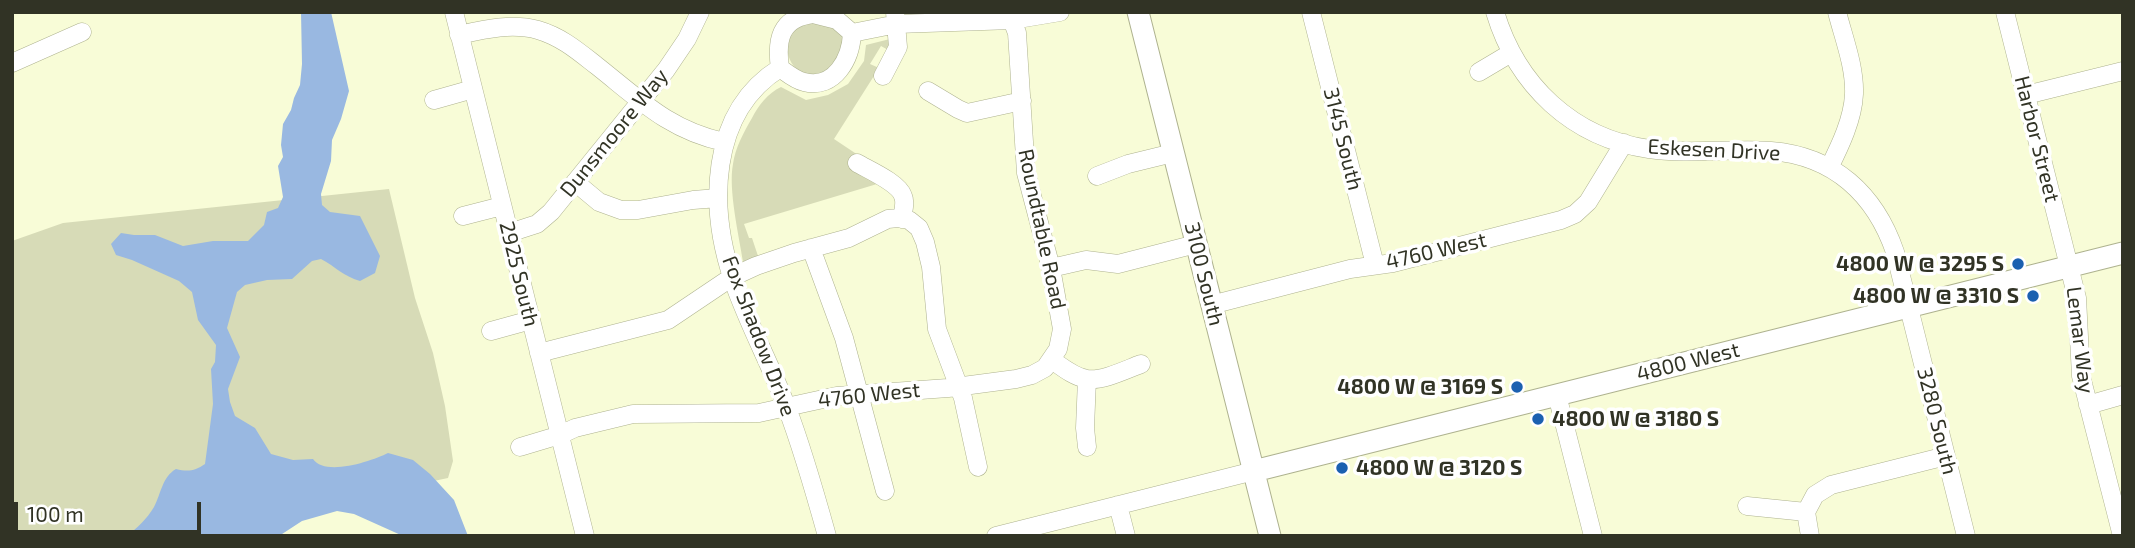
<!DOCTYPE html>
<style>
body{margin:0}
#map{position:relative;width:2135px;height:548px;overflow:hidden;background:#f8fcd7;font-family:"Exo 2",sans-serif}
canvas{display:block}
.frame{position:absolute;inset:0;border:14px solid #313325;pointer-events:none}
.scale{position:absolute;left:14px;top:502px;width:187px;height:32px;box-sizing:border-box;border:4px solid #313325;border-top:0;padding-left:9px;font-size:21px;line-height:24px;white-space:nowrap;color:#313325;-webkit-text-stroke:5px #fff;paint-order:stroke}
</style>
<div id="map">
<canvas width="2135" height="548"></canvas>
<div class="frame"></div>
<div class="scale">100 m</div>
</div>
<script>
const context = document.querySelector('canvas').getContext('2d');
context.lineJoin = 'round';
function fill(path, color) {
  context.fillStyle = color;
  context.fill(path, 'evenodd');
}
function stroke(path, color, width, dash) {
  context.strokeStyle = color;
  context.lineWidth = width;
  context.lineCap = dash ? 'butt' : 'round';
  context.setLineDash(dash || []);
  context.stroke(path);
}
function label(font, color, halo, rows, align = 'center') {
  context.font = font + ' "Exo 2",sans-serif';
  context.lineWidth = 7;
  context.setLineDash([]);
  context.textBaseline = 'middle';
  context.strokeStyle = halo;
  context.fillStyle = color;
  for (const [text, x, y, turn = 0] of rows) {
    context.save();
    context.translate(x, y);
    context.rotate((+turn || 0) * Math.PI / 180);
    context.textAlign = isNaN(turn) ? turn : align;
    if (halo) context.strokeText(text, 0, 0);
    context.fillText(text, 0, 0);
    context.restore();
  }
}
const green = new Path2D(`
 M 807,23 L 820,23 L 840,30 C 850,49 838,57 827,72 C 821,74 816,75 810,75 C 788,73 779,41 797,28 C 800,25 804,24 807,23 Z
 M 890,39 L 890,51 L 881,46 L 870,64 L 879,68 L 834,139 L 858,155 L 850,168 L 877,184 L 744,224 L 749,238 L 752,238 L 758,256 L 743,262 C 739,236 728,189 733,164 C 735,148 744,132 752,118 C 758,106 768,93 781,87 L 806,100 L 828,95 L 848,84 L 864,61 L 866,45 Z
 M 389,189 L 415,298 L 433,353 L 445,406 L 453,461 L 448,478 L 173,536 L 12,536 L 12,241 L 63,223 Z`);
const water = new Path2D(`
 M 301,12 L 331,12 L 349,91 L 341,119 L 332,140 L 331,161 L 321,194 L 322,205 L 330,212 L 360,216 L 380,256 L 375,273 L 360,281 C 343,276 336,267 321,259 L 312,261 L 292,279 L 267,280 L 245,285 L 237,292 L 227,328 L 240,357 L 228,389 L 230,402 L 235,416 L 255,428 L 271,454 L 293,460 L 313,459 C 325,477 372,461 388,453 L 413,460 L 430,474 L 454,500 L 468,536 L 403,536 L 354,514 L 337,511 L 302,521 L 279,536 L 127,536 C 137,528 147,519 154,507 C 161,494 162,477 176,469 C 188,472 195,471 205,464 L 213,404 L 211,369 L 215,362 L 216,345 L 198,320 L 192,292 L 179,281 L 132,260 L 116,255 L 111,244 L 121,233 L 134,235 L 155,235 L 183,246 L 213,241 L 248,241 L 264,225 L 267,212 L 278,208 L 283,197 L 278,166 L 283,157 L 281,145 L 283,124 L 291,110 L 294,98 L 300,85 L 302,64 Z`);
const minor = new Path2D(`
 M 454,12 L 585,536
 M 1311,12 L 1375,265
 M 1495,12 C 1517,85 1572,138 1649,149 C 1689,155 1731,148 1771,151 C 1834,156 1875,194 1895,252 L 1966,536
 M 2005,12 L 2077,298 L 2081,376 L 2122,536
 M 813,14 L 837,20 L 852,33 C 851,58 835,90 804,82 C 795,80 787,73 780,68 C 776,40 780,18 813,14 Z
 M 852,33 L 897,24 L 1012,20 L 1060,12
 M 459,35 C 486,29 512,23 538,30 C 562,37 579,52 597,66 C 640,100 669,130 724,142
 M 12,63 L 82,32
 M 780,68 C 708,113 709,209 733,280 C 748,324 771,365 787,408 C 803,450 815,493 827,536
 M 1479,72 L 1511,53
 M 883,76 L 898,47 L 895,12
 M 928,91 L 958,109 L 967,113 L 1022,101
 M 2026,95 L 2123,71
 M 434,100 L 473,89
 M 857,163 C 869,170 899,183 903,196 C 906,203 903,211 902,219
 M 1829,168 C 1840,146 1853,119 1854,94 C 1855,67 1844,39 1837,12
 M 1097,176 L 1128,164 L 1173,153
 M 575,182 L 599,202 L 621,210 L 638,210 L 693,200 L 718,198
 M 463,216 L 502,206
 M 509,233 L 537,224 L 551,212 L 666,70 L 687,39 L 700,12
 M 811,248 L 844,338 L 885,491
 M 1051,268 L 1086,260 L 1118,264 L 1196,244
 M 1211,305 L 1350,269 L 1393,263 L 1561,220 L 1575,214 L 1588,202 L 1624,143
 M 491,331 L 531,320
 M 539,353 L 668,320 L 732,277 L 756,266 L 794,253 L 849,238 L 888,219 L 898,218 L 909,220 L 919,228 L 925,242 L 931,267 L 937,329 L 963,398 L 978,467
 M 1052,360 C 1062,367 1074,377 1087,379 C 1103,381 1125,370 1141,364
 M 1557,395 L 1593,536
 M 2088,405 L 2123,395
 M 520,447 L 560,435 L 575,428 L 633,414 L 759,413 L 837,396 L 948,388 L 1016,379 L 1032,375 L 1045,368 L 1058,349 L 1062,329 L 1051,268 L 1026,173 L 1017,33 L 1009,12
 M 1087,447 L 1085,428 L 1087,379
 M 1118,505 L 1126,536
 M 1747,506 L 1806,512 L 1815,495 L 1831,485 L 1946,456
 M 1806,512 L 1810,536
 M 996,536 L 1254,471`);
const major = new Path2D(`
 M 1138,12 L 1270,536
 M 1254,471 L 2123,253`);
const markers = [
 [2018,264,7,"#1b60b0"],
 [2033,296,7,"#1b60b0"],
 [1517,387,7,"#1b60b0"],
 [1538,419,7,"#1b60b0"],
 [1342,468,7,"#1b60b0"]
];
const streetNames = [
 ["Dunsmoore Way",614,133,-51],
 ["3145 South",1343,139,76],
 ["Harbor Street",2037,139,76],
 ["Eskesen Drive",1714,150,3],
 ["Roundtable Road",1042,229,78],
 ["4760 West",1436,251,-13],
 ["2925 South",519,274,76],
 ["3100 South",1204,274,76],
 ["Fox Shadow Drive",759,336,69],
 ["Lemar Way",2080,340,83],
 ["4800 West",1688,362,-14],
 ["4760 West",869,395,-6],
 ["3280 South",1937,421,76]
];
const poiNames = [
 ["4800 W @ 3295 S",2004,264],
 ["4800 W @ 3310 S",2019,296],
 ["4800 W @ 3169 S",1503,387],
 ["4800 W @ 3180 S",1552,419,"left"],
 ["4800 W @ 3120 S",1356,468,"left"]
];
fill(green, '#d7dbb7');
fill(water, '#99b8e1');
stroke(minor, '#aeb28f', 19);
stroke(major, '#aeb28f', 23);
stroke(minor, '#fff', 18);
stroke(major, '#fff', 21);
for (const [x, y, r, color] of markers) {
  const dot = new Path2D();
  dot.arc(x, y, r, 0, 2 * Math.PI);
  context.fillStyle = color;
  context.fill(dot);
  stroke(dot, '#fff', 2.5);
}
label('21px', '#313325', '#fff', streetNames);
label('bold 21px', '#313325', '#fff', poiNames, 'right');
</script>
